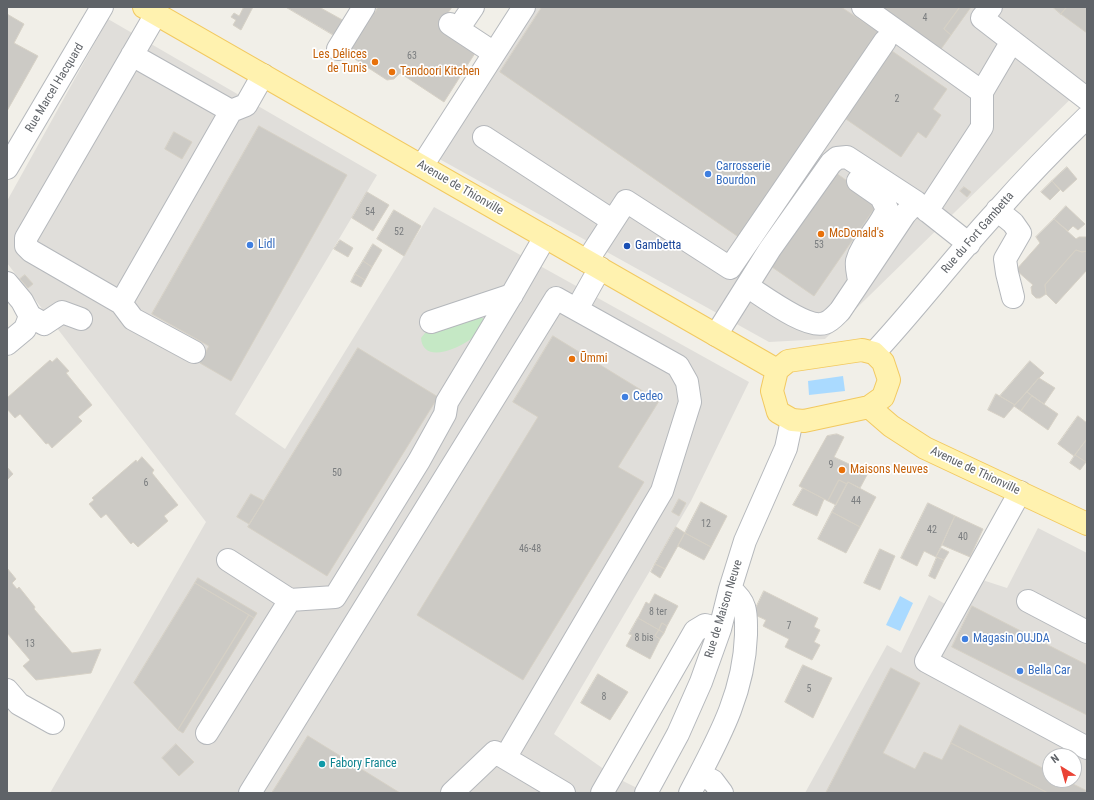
<!DOCTYPE html>
<meta charset="utf-8">
<style>
body{margin:0}
#map{position:relative;width:1094px;height:800px;overflow:hidden;background:#f1efe8;font-family:"Roboto Condensed",sans-serif}
canvas{display:block}
.frame{position:absolute;inset:0;border:8px solid #5f6368;pointer-events:none}
.north{position:absolute;left:1042px;top:748px;width:40px;height:40px;box-sizing:border-box;background:#fff;border:1px solid #bfc1c3;border-radius:50%;rotate:323deg;font-size:11px;font-weight:700;line-height:16px;text-align:center;color:#5f6368}
.north::after{content:'';display:block;margin:auto;width:14px;height:18px;background:#ea4335;clip-path:polygon(50% 0,100% 100%,50% 72%,0 100%)}
</style>
<div id="map">
<canvas width="1094" height="800"></canvas>
<div class="frame"></div>
<div class="north">N</div>
</div>
<script>
const context = document.querySelector('canvas').getContext('2d');
context.lineJoin = 'round';
function fill(path, color) {
  context.fillStyle = color;
  context.fill(path, 'evenodd');
}
function stroke(path, color, width, dash) {
  context.strokeStyle = color;
  context.lineWidth = width;
  context.lineCap = dash ? 'butt' : 'round';
  context.setLineDash(dash || []);
  context.stroke(path);
}
function label(font, color, halo, rows, align = 'center') {
  context.font = font + ' "Roboto Condensed",sans-serif';
  context.lineWidth = 3.5;
  context.setLineDash([]);
  context.textBaseline = 'middle';
  context.strokeStyle = halo;
  context.fillStyle = color;
  for (const [text, x, y, turn = 0] of rows) {
    context.save();
    context.translate(x, y);
    context.rotate((+turn || 0) * Math.PI / 180);
    context.textAlign = isNaN(turn) ? turn : align;
    if (halo) context.strokeText(text, 0, 0);
    context.fillText(text, 0, 0);
    context.restore();
  }
}
const industrial = new Path2D(`
 M 532,7 L 1087,7 L 1087,83 L 825,339 L 769,342 L 434,156 Z
 M 108,19 L 377,175 L 235,414 L 285,449 L 434,207 L 749,382 L 691,501 L 554,734 L 615,777 L 647,793 L 50,793 L 206,522 L 7,263 L 7,201 Z
 M 1038,528 L 1087,553 L 1087,793 L 805,793 L 887,645 L 901,653 L 929,595 L 947,605 L 964,574 L 1007,588 ZM 1050,756 L 1074,756 L 1074,780 L 1050,780 Z`);
const green = new Path2D(`
 M 478,316 L 483,318 L 485,323 C 480,329 475,337 468,341 C 454,350 423,363 421,338 L 425,333 Z`);
const water = new Path2D(`
 M 843,376 L 845,391 L 809,395 L 808,381 Z
 M 900,596 L 913,603 L 900,631 L 886,625 Z`);
const building = new Path2D(`
 M 244,7 L 253,7 L 241,30 L 233,25 L 236,20 L 231,17 L 234,13 L 239,16 Z
 M 286,7 L 319,7 L 346,22 L 337,37 Z
 M 378,7 L 452,7 L 439,26 L 477,50 L 444,102 L 400,73 L 394,79 L 387,80 L 347,54 L 373,11 L 375,12 Z
 M 542,7 L 841,7 L 880,33 L 740,238 L 500,72 Z
 M 882,7 L 960,7 L 944,29 L 951,35 L 941,49 Z
 M 960,7 L 971,7 L 951,35 L 944,29 Z
 M 1053,7 L 1067,7 L 1061,14 Z
 M 1067,7 L 1087,7 L 1087,33 L 1061,14 Z
 M 7,14 L 24,24 L 14,43 L 38,56 L 7,111 Z
 M 889,49 L 947,89 L 933,109 L 941,115 L 926,138 L 918,132 L 901,157 L 843,117 Z
 M 259,126 L 347,175 L 231,381 L 200,363 L 209,346 L 152,314 Z
 M 174,132 L 192,142 L 182,159 L 165,149 Z
 M 1067,167 L 1077,179 L 1063,192 L 1052,181 Z
 M 836,173 L 878,203 L 814,296 L 772,267 Z
 M 1052,181 L 1060,190 L 1050,200 L 1041,192 Z
 M 964,187 L 971,192 L 967,197 L 960,191 Z
 M 367,192 L 389,205 L 373,231 L 352,218 Z
 M 1066,206 L 1085,224 L 1078,230 L 1073,226 L 1068,231 L 1054,219 Z
 M 394,210 L 421,226 L 404,256 L 377,239 Z
 M 1054,219 L 1076,239 L 1079,237 L 1087,237 L 1087,251 L 1082,252 L 1076,250 L 1045,285 L 1046,294 L 1040,298 L 1036,298 L 1032,294 L 1031,287 L 1033,285 L 1016,270 L 1040,243 L 1036,237 Z
 M 340,240 L 353,248 L 348,257 L 334,249 Z
 M 373,244 L 382,250 L 372,267 L 363,261 Z
 M 1076,250 L 1082,252 L 1087,251 L 1087,270 L 1056,304 L 1046,294 L 1045,285 Z
 M 363,261 L 372,267 L 365,280 L 355,274 Z
 M 355,274 L 365,280 L 361,287 L 351,282 Z
 M 25,275 L 33,284 L 28,288 L 20,279 Z
 M 553,336 L 659,401 L 618,467 L 644,482 L 523,680 L 417,615 L 538,417 L 513,402 Z
 M 358,348 L 438,397 L 327,576 L 248,527 Z
 M 57,358 L 69,371 L 66,373 L 92,405 L 78,417 L 82,421 L 52,448 L 48,443 L 46,444 L 20,414 L 15,418 L 7,409 L 7,398 L 50,360 L 52,362 Z
 M 1030,361 L 1044,373 L 1039,378 L 1015,405 L 1000,396 Z
 M 1039,378 L 1055,388 L 1044,404 L 1027,392 Z
 M 1027,392 L 1032,396 L 1021,411 L 1014,406 Z
 M 996,394 L 1015,405 L 1004,418 L 988,410 Z
 M 1032,396 L 1058,414 L 1048,430 L 1021,411 Z
 M 1078,416 L 1087,423 L 1087,439 L 1074,456 L 1058,444 Z
 M 837,434 L 844,437 L 834,457 L 868,473 L 860,488 L 848,482 L 847,484 L 839,480 L 828,501 L 799,486 L 827,436 Z
 M 1087,439 L 1087,461 L 1086,462 L 1075,455 Z
 M 1075,455 L 1086,462 L 1080,470 L 1070,463 Z
 M 142,457 L 154,470 L 152,473 L 178,505 L 164,516 L 168,521 L 138,547 L 133,542 L 131,544 L 106,514 L 101,518 L 89,504 L 94,500 L 92,498 L 136,460 L 137,462 Z
 M 7,467 L 13,474 L 7,480 Z
 M 839,480 L 847,484 L 836,505 L 828,501 Z
 M 848,482 L 876,497 L 860,527 L 832,512 Z
 M 803,488 L 824,499 L 817,516 L 793,505 Z
 M 251,494 L 264,501 L 249,524 L 237,517 Z
 M 679,499 L 686,503 L 679,516 L 672,512 Z
 M 701,502 L 727,516 L 711,547 L 685,533 Z
 M 928,503 L 955,516 L 936,557 L 924,551 L 917,566 L 901,558 Z
 M 832,512 L 860,527 L 846,553 L 818,539 Z
 M 955,516 L 983,529 L 970,557 L 942,545 Z
 M 676,527 L 685,533 L 665,569 L 655,564 Z
 M 685,533 L 711,547 L 704,560 L 678,546 Z
 M 941,548 L 949,552 L 944,560 L 936,557 Z
 M 880,549 L 895,556 L 880,590 L 864,583 Z
 M 937,557 L 944,560 L 935,579 L 929,576 Z
 M 655,564 L 665,569 L 660,578 L 651,572 Z
 M 7,568 L 16,579 L 12,583 L 17,589 L 19,587 L 35,607 L 34,609 L 72,653 L 101,649 L 91,673 L 36,680 L 23,666 L 30,660 L 7,633 Z
 M 198,578 L 257,613 L 254,618 L 195,583 Z
 M 195,583 L 249,615 L 178,730 L 134,683 Z
 M 764,591 L 818,618 L 814,627 L 820,630 L 814,642 L 820,645 L 812,660 L 785,647 L 789,639 L 763,626 L 766,620 L 753,614 Z
 M 655,594 L 678,606 L 667,626 L 662,623 L 659,630 L 638,618 L 646,602 L 649,604 Z
 M 972,606 L 1087,665 L 1087,715 L 952,647 Z
 M 249,615 L 254,618 L 183,733 L 178,730 Z
 M 638,618 L 659,630 L 655,636 L 660,639 L 650,659 L 626,646 L 632,635 L 629,634 Z
 M 662,623 L 667,626 L 664,633 L 659,630 Z
 M 659,630 L 664,633 L 660,639 L 655,636 Z
 M 803,665 L 832,678 L 813,718 L 785,702 Z
 M 891,668 L 920,683 L 883,753 L 915,769 L 924,752 L 942,760 L 951,743 L 1048,793 L 826,793 Z
 M 598,674 L 628,692 L 610,720 L 581,703 Z
 M 960,725 L 1050,772 L 1050,780 L 1065,780 L 1087,791 L 1087,793 L 1048,793 L 951,743 Z
 M 308,736 L 400,793 L 272,793 Z
 M 176,744 L 194,762 L 179,776 L 162,758 Z`);
const minor = new Path2D(`
 M 863,7 L 982,92
 M 991,7 L 982,18 L 1087,99
 M 156,14 L 26,238 L 26,246 L 31,251 L 121,303 L 133,319 L 194,352
 M 450,24 L 494,53
 M 458,29 L 473,7
 M 338,49 L 364,7
 M 231,111 L 246,105 L 263,75
 M 484,137 L 613,221
 M 422,166 L 524,7
 M 7,168 L 102,7
 M 858,181 L 881,197 L 887,209 C 880,228 862,242 857,261 C 856,267 858,274 859,280
 M 997,210 L 1013,223 L 1020,233 L 1005,259 L 1007,273 L 1013,297
 M 927,211 L 982,127 L 982,92 L 1012,41
 M 587,261 L 626,201 L 730,268 L 885,41
 M 7,283 L 22,301 L 30,316 L 25,329 L 7,344
 M 747,286 C 763,296 808,330 825,323 C 831,321 835,316 840,311 L 905,214 L 916,202
 M 121,303 L 231,111 L 132,55
 M 577,309 L 600,268
 M 30,316 L 44,324 L 62,312 L 81,319
 M 431,322 L 512,295
 M 716,335 L 770,249 L 831,163 L 837,158 L 847,157 L 916,202 L 969,244
 M 874,353 C 917,307 955,256 998,210 C 1026,178 1056,147 1087,117
 M 1020,492 L 926,661 L 1087,748
 M 228,560 L 290,600
 M 1028,601 L 1087,632
 M 7,690 L 19,704 L 53,723
 M 207,733 L 290,600 L 335,597 L 419,461 L 445,414 L 447,402 L 514,291 L 545,237
 M 700,774 L 713,781 L 722,793
 M 250,793 L 556,298 L 678,366 L 687,382 L 690,402 L 662,491 L 505,758
 M 452,793 L 495,752 L 564,793
 M 602,793 L 695,631 L 705,625 L 720,629
 M 646,793 L 678,734 L 701,682 L 720,629 L 730,589 L 745,541 L 786,448 L 792,420
 M 690,793 C 717,741 744,695 746,635 C 746,614 748,603 730,589`);
const major = new Path2D(`
 M 144,7 L 777,370
 M 862,350 L 874,353 L 883,362 L 889,380 L 883,397 L 869,407 L 804,421 L 792,420 L 778,412 L 772,391 L 777,370 L 788,361 Z
 M 869,407 L 891,426 L 925,448 L 1087,524`);
const markers = [
 [375,62,4,"#e8710a"],
 [392,72,4,"#e8710a"],
 [708,174,4,"#3f7fe0"],
 [821,234,4,"#e8710a"],
 [250,245,4,"#3f7fe0"],
 [627,246,4,"#1a4fb4"],
 [572,359,4,"#e8710a"],
 [625,397,4,"#3f7fe0"],
 [842,470,4,"#e8710a"],
 [965,639,4,"#3f7fe0"],
 [1020,671,4,"#3f7fe0"],
 [322,764,4,"#0f9aa8"]
];
const numberNames = [
 ["4",925,18],
 ["63",412,56],
 ["2",897,99],
 ["54",370,212],
 ["52",399,232],
 ["53",819,245],
 ["9",831,465],
 ["50",337,473],
 ["6",146,483],
 ["44",856,501],
 ["12",706,524],
 ["42",932,530],
 ["40",963,537],
 ["46-48",530,549],
 ["8 ter",658,612],
 ["7",789,626],
 ["8 bis",644,638],
 ["13",30,644],
 ["5",809,689],
 ["8",604,697]
];
const foodNames = [
 ["Les Délices",367,55,"right"],
 ["de Tunis",367,69,"right"],
 ["Tandoori Kitchen",400,72],
 ["McDonald's",829,234],
 ["Ūmmi",580,359],
 ["Maisons Neuves",850,470]
];
const streetNames = [
 ["Rue Marcel Hacquard",55,88,-59],
 ["Avenue de Thionville",460,188,30],
 ["Rue du Fort Gambetta",978,233,-49],
 ["Avenue de Thionville",975,471,25],
 ["Rue de Maison Neuve",724,609,-73]
];
const shopNames = [
 ["Carrosserie",716,167],
 ["Bourdon",716,181],
 ["Lidl",258,245],
 ["Cedeo",633,397],
 ["Magasin OUJDA",973,639],
 ["Bella Car",1028,671]
];
const transitNames = [
 ["Gambetta",635,246]
];
const cultureNames = [
 ["Fabory France",330,764]
];
fill(industrial, '#e0deda');
fill(green, '#c5e8c5');
fill(water, '#aadaff');
fill(building, '#cccac5');
stroke(building, '#d6d1c6', 1);
stroke(minor, '#b5b8bc', 24);
stroke(major, '#f2c960', 24);
stroke(minor, '#fff', 22);
stroke(major, '#fff2af', 22);
for (const [x, y, r, color] of markers) {
  const dot = new Path2D();
  dot.arc(x, y, r, 0, 2 * Math.PI);
  context.fillStyle = color;
  context.fill(dot);
  stroke(dot, '#fff', 1.5);
}
label('10px', '#7a7d7f', null, numberNames);
label('12px', '#c56008', '#fff', foodNames, 'left');
label('12px', '#5f6368', '#fff', streetNames);
label('12px', '#366cbe', '#fff', shopNames, 'left');
label('12px', '#164399', '#fff', transitNames, 'left');
label('12px', '#0d838f', '#fff', cultureNames, 'left');
</script>
